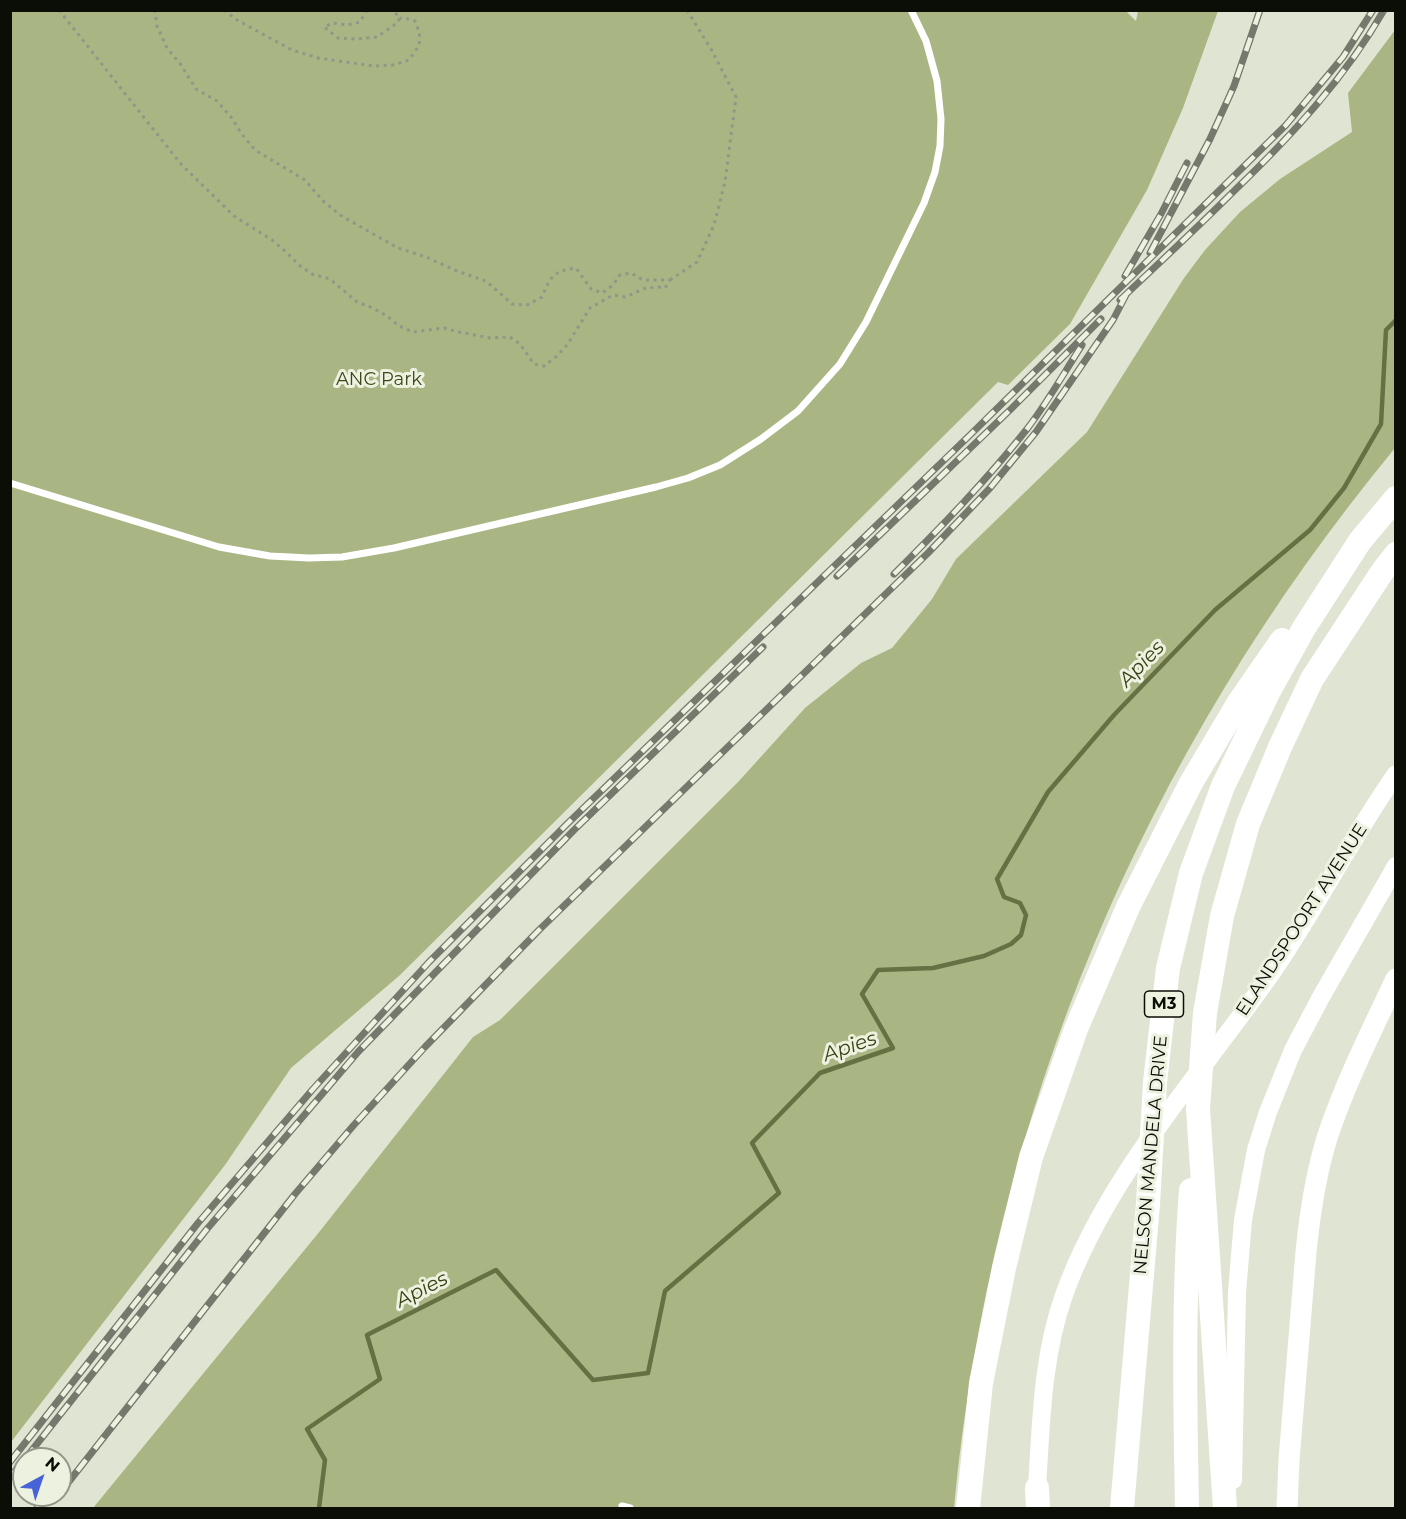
<!DOCTYPE html>
<style>
body{margin:0}
#map{position:relative;width:1406px;height:1519px;overflow:hidden;background:#e0e5d3;font-family:Montserrat,sans-serif}
canvas{display:block}
.frame{position:absolute;inset:0;border:12px solid #0b0d07;pointer-events:none}
.north{position:absolute;left:12px;top:1447px;width:60px;height:60px;box-sizing:border-box;background:#edf2e0;border:2px solid #939689;border-radius:50%;rotate:40deg;font-size:16px;font-weight:700;line-height:24px;text-align:center;color:#0b0d07}
.north::after{content:'';display:block;margin:auto;width:21px;height:27px;background:#4863d7;clip-path:polygon(50% 0,100% 100%,50% 72%,0 100%)}
</style>
<div id="map">
<canvas width="1406" height="1519"></canvas>
<div class="frame"></div>
<div class="north">N</div>
</div>
<script>
const context = document.querySelector('canvas').getContext('2d');
context.lineJoin = 'round';
function fill(path, color) {
  context.fillStyle = color;
  context.fill(path, 'evenodd');
}
function stroke(path, color, width, dash) {
  context.strokeStyle = color;
  context.lineWidth = width;
  context.lineCap = dash ? 'butt' : 'round';
  context.setLineDash(dash || []);
  context.stroke(path);
}
function label(font, color, halo, rows, align = 'center') {
  context.font = font + ' Montserrat,sans-serif';
  context.lineWidth = 6;
  context.setLineDash([]);
  context.textBaseline = 'middle';
  context.strokeStyle = halo;
  context.fillStyle = color;
  for (const [text, x, y, turn = 0] of rows) {
    context.save();
    context.translate(x, y);
    context.rotate((+turn || 0) * Math.PI / 180);
    context.textAlign = isNaN(turn) ? turn : align;
    if (halo) context.strokeText(text, 0, 0);
    context.fillText(text, 0, 0);
    context.restore();
  }
}
const green = new Path2D(`
 M 1125,10 L 1136,21 L 1138,11 L 1218,11 L 1183,108 L 1147,190 L 1070,324 L 1008,385 L 998,382 L 399,976 L 291,1068 L 225,1165 L 11,1442 L 11,11 Z
 M 1395,30 L 1395,448 C 1142,755 992,1112 954,1508 L 93,1508 L 320,1231 L 473,1037 L 500,1020 L 739,781 L 805,708 L 861,663 L 892,648 L 932,599 L 956,559 L 1087,432 L 1184,278 L 1205,250 L 1240,212 L 1280,179 L 1352,132 L 1348,93 Z`);
const stream = new Path2D(`
 M 319,1508 L 325,1460 L 307,1429 L 380,1379 L 367,1335 L 496,1270 L 593,1380 L 648,1373 L 665,1291 L 779,1193 L 752,1143 L 820,1073 L 893,1048 L 862,994 L 878,970 L 933,968 L 984,956 L 1011,944 L 1021,935 L 1026,915 L 1020,903 L 1004,897 L 997,879 L 1048,792 L 1114,715 L 1215,610 L 1310,530 L 1344,488 L 1381,424 L 1386,330 L 1396,320`);
const path = new Path2D(`
 M 59,10 L 180,163 L 234,216 L 272,240 L 285,251 L 299,265 L 312,274 L 330,279 L 357,302 L 373,308 L 387,316 L 399,326 L 413,332 L 444,328 L 459,332 L 490,338 L 510,337 L 520,344 L 534,364 L 544,366 L 557,356 L 567,345 L 590,308 L 613,295 L 625,297 L 646,288 L 658,287 L 665,288 L 670,280 L 643,280 L 631,273 L 620,275 L 613,285 L 602,293 L 591,289 L 576,268 C 553,271 550,277 542,297 L 527,305 L 512,304 L 486,281 L 457,271 L 426,257 L 398,248 L 340,215 L 323,201 L 305,180 L 255,150 L 241,133 L 231,117 L 217,101 L 196,89 L 181,65 L 167,48 L 157,26 L 155,10
 M 224,10 L 237,20 L 292,50 L 318,58 L 374,66 L 393,65 L 409,60 C 421,43 423,41 415,21 L 409,19 L 400,18
 M 367,10 L 360,22 L 347,25 L 333,23 L 324,27 L 338,38 L 355,39 L 377,37 L 397,23 L 400,18 L 393,10
 M 670,280 L 697,262 L 714,225 L 725,182 L 736,97 L 711,49 L 687,10`);
const lane = new Path2D(`
 M 10,483 L 219,547 L 270,556 L 309,558 L 342,557 L 394,548 L 656,487 L 688,478 L 720,465 L 761,439 L 798,411 L 840,364 L 866,322 L 924,203 L 935,172 L 940,146 L 941,119 L 937,81 L 926,41 L 911,10
 M 623,1508 L 622,1506 L 630,1508`);
const secondary = new Path2D(`
 M 1233,1480 L 1237,1292 L 1243,1220 L 1256,1150 L 1268,1112 L 1293,1050 L 1321,997 L 1396,866
 M 1037,1488 C 1041,1424 1042,1357 1064,1295 C 1107,1175 1201,1075 1273,971 C 1317,907 1351,838 1396,774`);
const primary = new Path2D(`
 M 1287,1508 L 1289,1460 L 1306,1252 C 1310,1212 1316,1172 1328,1135 C 1346,1081 1372,1030 1396,979`);
const highway = new Path2D(`
 M 1037,1488 L 1038,1508
 M 968,1508 L 981,1383 L 1004,1268 L 1031,1157 L 1076,1029 L 1128,907 L 1191,783 L 1239,702 L 1282,640
 M 1122,1508 L 1148,1204 L 1155,1082 L 1168,968 L 1191,873 L 1223,786 L 1269,691 L 1304,628 L 1360,541 L 1396,498
 M 1187,1508 C 1185,1402 1183,1295 1191,1190
 M 1225,1508 L 1198,1109 L 1205,1013 L 1222,916 L 1248,824 L 1280,747 L 1312,679 L 1382,572 L 1396,554`);
const rail = new Path2D(`
 M 1150,253 L 1210,139 L 1234,86 L 1260,10
 M 1125,276 L 1161,214 L 1187,163
 M 1120,300 C 1159,263 1198,227 1236,189 C 1292,135 1345,78 1384,10
 M 894,574 C 941,527 986,481 1027,429 C 1047,403 1064,373 1082,345
 M 837,576 L 1011,409 L 1101,319
 M 25,1459 L 207,1229 L 358,1052 L 574,830 L 763,647
 M 10,1462 L 198,1223 L 313,1089 L 429,962 L 567,824 L 969,436 L 1286,125 L 1343,57 L 1373,10
 M 10,1477 L 24,1460
 M 60,1493 L 295,1194 L 353,1126 L 425,1047 L 539,930 L 928,553 L 990,488 L 1036,432 L 1113,320 L 1126,295
 M 37,1508 L 47,1495`);
const shields = [
 [1164,1004,39]
];
const shieldNames = [
 ["M3",1164,1004]
];
const parkNames = [
 ["ANC Park",379,380]
];
const streetNames = [
 ["ELANDSPOORT AVENUE",1302,920,-57],
 ["NELSON MANDELA DRIVE",1151,1155,-85]
];
const waterNames = [
 ["Apies",1142,664,-46],
 ["Apies",850,1047,-19],
 ["Apies",422,1290,-27]
];
fill(green, '#a9b683');
stroke(stream, '#657043', 4.5);
stroke(path, '#929688', 3, [3, 4.5]);
stroke(lane, '#fff', 7);
stroke(secondary, '#fff', 18);
stroke(primary, '#fff', 21);
stroke(highway, '#fff', 24);
stroke(rail, '#75786c', 7);
stroke(rail, '#edf2e0', 4.5, [14]);
for (const [x, y, w] of shields) {
  const box = new Path2D();
  box.roundRect(x - w / 2, y - 13, w, 26, 4.5);
  context.fillStyle = '#edf2e0';
  context.fill(box);
  stroke(box, '#0b0d07', 1.5);
}
label('bold 16px', '#0b0d07', null, shieldNames);
label('18px', '#3d4618', '#edf2e0', parkNames);
label('18px', '#0b0d07', '#edf2e0', streetNames);
label('italic 20px', '#384112', '#edf2e0', waterNames);
</script>
